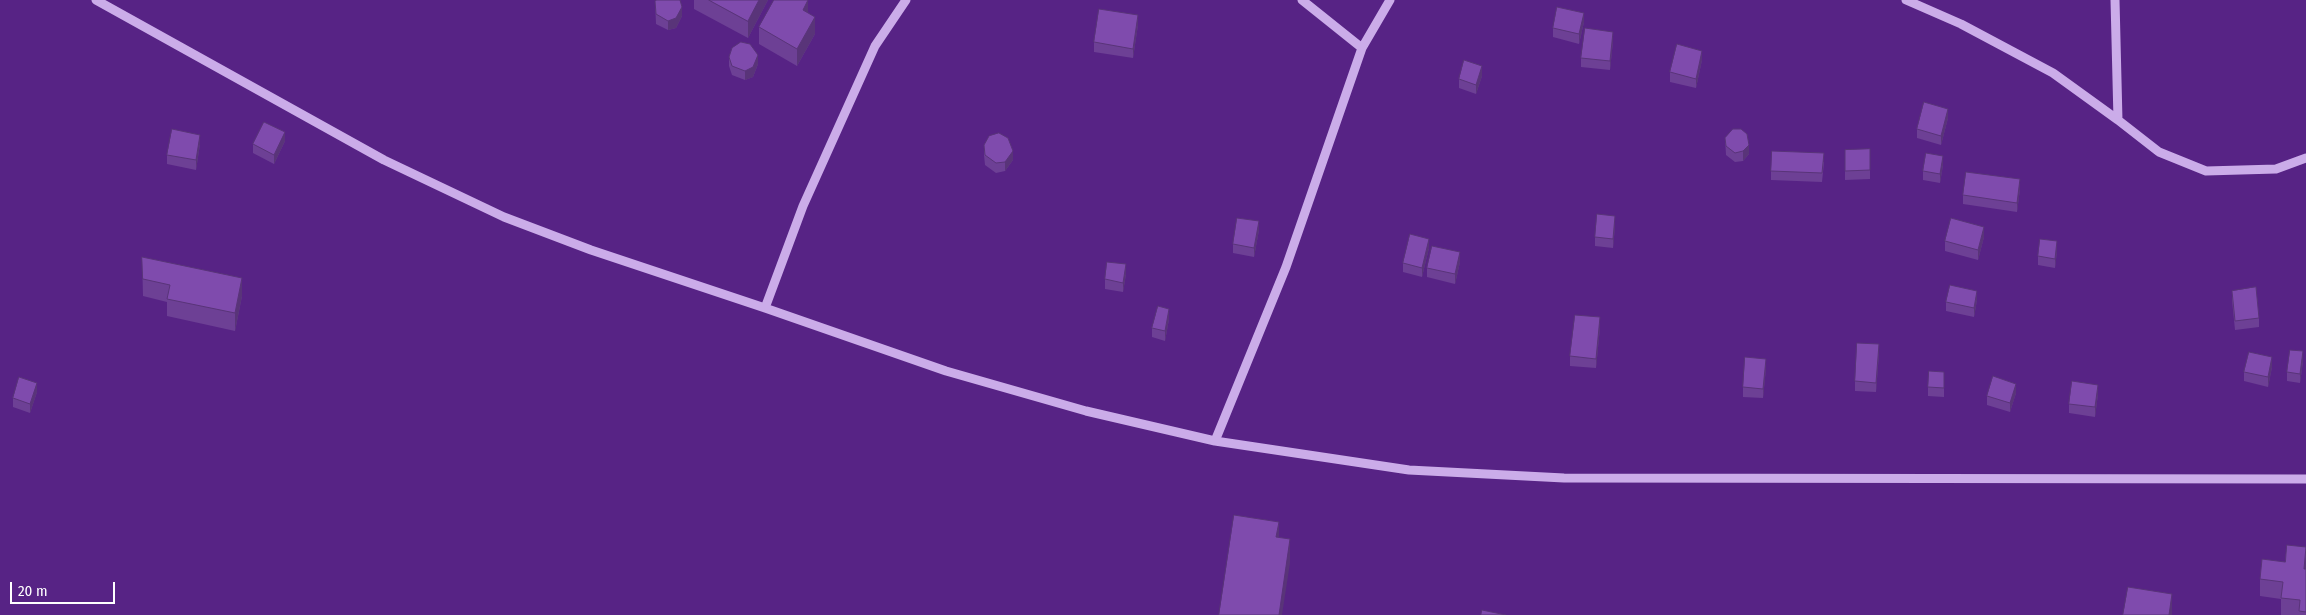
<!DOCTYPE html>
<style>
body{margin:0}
#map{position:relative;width:2306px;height:615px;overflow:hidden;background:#572385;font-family:"Fira Sans Condensed",sans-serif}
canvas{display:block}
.scale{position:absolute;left:10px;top:582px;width:105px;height:22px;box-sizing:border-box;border:2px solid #fff;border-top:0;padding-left:6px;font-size:15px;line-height:18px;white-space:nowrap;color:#fff;-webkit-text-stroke:4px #572385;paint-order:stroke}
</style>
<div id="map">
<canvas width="2306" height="615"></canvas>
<div class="scale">20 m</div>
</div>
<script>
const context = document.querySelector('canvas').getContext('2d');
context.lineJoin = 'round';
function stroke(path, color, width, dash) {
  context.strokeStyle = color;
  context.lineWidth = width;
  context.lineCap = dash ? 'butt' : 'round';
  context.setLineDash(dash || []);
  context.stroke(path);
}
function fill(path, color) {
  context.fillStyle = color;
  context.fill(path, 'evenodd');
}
const minor = new Path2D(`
 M 96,0 L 384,160 L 504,217 L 591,250 L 765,308 L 946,371 L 1086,411 L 1215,441 L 1409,470 L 1564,478 L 2306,479
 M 1302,0 L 1362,48
 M 1906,0 L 1961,24 L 2053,73 L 2118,120 L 2159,152 L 2206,171 L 2276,169 L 2306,158
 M 2115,0 L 2118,120
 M 765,308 L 803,206 L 875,46 L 906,0
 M 1215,441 L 1286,267 L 1362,48 L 1390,0`);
const wall = new Path2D(`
 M 694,0 L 768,0 L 748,38 L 694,9 Z
 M 655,1 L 682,16 L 676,28 L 668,30 L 656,24 Z
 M 808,12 L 815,34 L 797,66 L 759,44 L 759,27 Z
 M 1584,22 L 1579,44 L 1553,37 L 1553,28 Z
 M 1138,25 L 1133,58 L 1094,52 L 1094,42 Z
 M 1613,41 L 1610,70 L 1581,67 L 1581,58 Z
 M 729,57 L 758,64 L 753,77 L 745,80 L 732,75 L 729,66 Z
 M 1702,60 L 1696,88 L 1670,82 L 1670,72 Z
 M 1482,76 L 1476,94 L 1459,88 L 1459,79 Z
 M 1948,118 L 1941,145 L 1917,138 L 1917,129 Z
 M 1725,138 L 1749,154 L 1743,161 L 1735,162 L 1726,155 Z
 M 285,141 L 274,164 L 253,153 L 253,144 Z
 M 200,144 L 196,170 L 167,164 L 167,155 Z
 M 984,145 L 1013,160 L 1005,171 L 996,173 L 985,165 L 984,155 Z
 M 1870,149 L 1870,179 L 1845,180 L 1845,150 Z
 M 1824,162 L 1822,182 L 1771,180 L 1771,171 Z
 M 1943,165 L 1940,183 L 1923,180 L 1923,171 Z
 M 2020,189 L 2017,212 L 1963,204 L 1963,195 Z
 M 1615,226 L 1613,248 L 1595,246 L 1595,237 Z
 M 1259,230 L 1254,257 L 1233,253 L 1233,244 Z
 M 1984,237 L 1978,260 L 1945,251 L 1945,241 Z
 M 1429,248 L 1422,277 L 1403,272 L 1403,263 Z
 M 2057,251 L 2055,268 L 2038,265 L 2038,256 Z
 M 142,257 L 242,296 L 235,331 L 167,316 L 167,302 L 143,296 Z
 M 1460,262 L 1455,284 L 1427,277 L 1427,268 Z
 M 1126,274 L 1123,292 L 1105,289 L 1105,279 Z
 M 2232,291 L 2259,318 L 2259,327 L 2235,330 L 2232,300 Z
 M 1977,300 L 1974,317 L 1946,311 L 1946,302 Z
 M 1169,319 L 1165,341 L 1152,337 L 1152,328 Z
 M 1600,327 L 1596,368 L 1570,366 L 1570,356 Z
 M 1879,353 L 1876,392 L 1855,391 L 1855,381 Z
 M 2303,361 L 2300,383 L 2287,381 L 2287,372 Z
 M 2272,367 L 2268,387 L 2244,381 L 2244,372 Z
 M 1766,368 L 1763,398 L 1743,397 L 1743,387 Z
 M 1944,381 L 1944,397 L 1928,396 L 1928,387 Z
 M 37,392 L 30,413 L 13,407 L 13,398 Z
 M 2016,393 L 2010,412 L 1987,405 L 1987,396 Z
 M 2098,394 L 2095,417 L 2069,413 L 2069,404 Z
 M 2306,547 L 2306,615 L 2281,615 L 2281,599 L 2260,596 L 2260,579 Z`);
const shadedWall = new Path2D(`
 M 759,0 L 768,0 L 748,38 L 748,21 Z
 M 808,0 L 808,17 L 803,10 Z
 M 682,7 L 682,16 L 676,28 L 668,30 L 668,21 Z
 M 1584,13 L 1584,22 L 1579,44 L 1579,34 Z
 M 1138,15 L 1138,25 L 1133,58 L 1133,49 Z
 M 815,17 L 815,34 L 797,66 L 797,49 Z
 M 1613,32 L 1613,41 L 1610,70 L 1610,61 Z
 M 1702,51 L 1702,60 L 1696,88 L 1696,79 Z
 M 758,55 L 758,64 L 753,77 L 745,80 L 745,71 Z
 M 1482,66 L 1482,76 L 1476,94 L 1476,85 Z
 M 1948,109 L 1948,118 L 1941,145 L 1941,136 Z
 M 285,132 L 285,141 L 274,164 L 274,155 Z
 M 200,135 L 200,144 L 196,170 L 196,160 Z
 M 1749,145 L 1749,154 L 1743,161 L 1743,151 Z
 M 1013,151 L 1013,160 L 1005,171 L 1005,162 Z
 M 1943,156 L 1943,165 L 1940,183 L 1940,174 Z
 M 2020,179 L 2020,189 L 2017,212 L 2017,203 Z
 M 1615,216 L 1615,226 L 1613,248 L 1613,239 Z
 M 1259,221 L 1259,230 L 1254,257 L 1254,248 Z
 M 1984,227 L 1984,237 L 1978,260 L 1978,250 Z
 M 1429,239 L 1429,248 L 1422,277 L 1422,268 Z
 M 2057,241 L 2057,251 L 2055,268 L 2055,259 Z
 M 1460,252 L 1460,262 L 1455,284 L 1455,274 Z
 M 1126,264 L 1126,274 L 1123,292 L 1123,283 Z
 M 242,278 L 242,296 L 235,331 L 235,313 Z
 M 1977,291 L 1977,300 L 1974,317 L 1974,308 Z
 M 1169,309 L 1169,319 L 1165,341 L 1165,331 Z
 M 1600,317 L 1600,327 L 1596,368 L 1596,359 Z
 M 1879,344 L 1879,353 L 1876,392 L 1876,383 Z
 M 2303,351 L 2303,361 L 2300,383 L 2300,374 Z
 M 2272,357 L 2272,367 L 2268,387 L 2268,377 Z
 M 1766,359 L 1766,368 L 1763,398 L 1763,389 Z
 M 37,383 L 37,392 L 30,413 L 30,404 Z
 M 2016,384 L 2016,393 L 2010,412 L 2010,403 Z
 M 2098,385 L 2098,394 L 2095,417 L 2095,407 Z
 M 1279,522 L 1279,545 L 1276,537 Z
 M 1290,539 L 1290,563 L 1282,615 L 1279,615 Z
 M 2306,553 L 2306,570 L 2304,569 Z
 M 2172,594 L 2172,615 L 2169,615 Z`);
const building = new Path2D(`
 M 657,0 L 680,0 L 682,7 L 676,18 L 668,21 L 656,14 L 655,1 Z
 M 709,0 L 759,0 L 748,21 Z
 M 774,0 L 808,0 L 803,10 L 815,17 L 797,49 L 759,27 Z
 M 1557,7 L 1584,13 L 1579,34 L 1553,28 Z
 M 1099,9 L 1138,15 L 1133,49 L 1094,42 Z
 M 1585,28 L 1613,32 L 1610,61 L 1581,58 Z
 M 741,42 L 750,44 L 758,55 L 753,67 L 745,71 L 732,66 L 729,57 L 732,48 Z
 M 1677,44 L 1702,51 L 1696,79 L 1670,72 Z
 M 1464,60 L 1482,66 L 1476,85 L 1459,79 Z
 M 1924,102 L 1948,109 L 1941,136 L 1917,129 Z
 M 264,122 L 285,132 L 274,155 L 253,144 Z
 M 172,129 L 200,135 L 196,160 L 167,155 Z
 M 1733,129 L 1741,129 L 1747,134 L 1749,145 L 1743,151 L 1735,153 L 1726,146 L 1725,138 Z
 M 999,133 L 1008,138 L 1013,151 L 1005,162 L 996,163 L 985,155 L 984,145 L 989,136 Z
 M 1870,149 L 1870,170 L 1845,171 L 1845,150 Z
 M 1772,151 L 1824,153 L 1822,173 L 1771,171 Z
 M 1926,153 L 1943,156 L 1940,174 L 1923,171 Z
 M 1966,172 L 2020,179 L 2017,203 L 1963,195 Z
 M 1597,214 L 1615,216 L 1613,239 L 1595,237 Z
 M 1237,218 L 1259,221 L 1254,248 L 1233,244 Z
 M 1951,218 L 1984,227 L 1978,250 L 1945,241 Z
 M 1410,234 L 1429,239 L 1422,268 L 1403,263 Z
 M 2040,239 L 2057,241 L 2055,259 L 2038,256 Z
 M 1432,246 L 1460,252 L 1455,274 L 1427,268 Z
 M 142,257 L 242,278 L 235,313 L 167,299 L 170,285 L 143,279 Z
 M 1107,262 L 1126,264 L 1123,283 L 1105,279 Z
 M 1950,285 L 1977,291 L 1974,308 L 1946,302 Z
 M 2256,287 L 2259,318 L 2235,321 L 2232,291 Z
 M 1158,306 L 1169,309 L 1165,331 L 1152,328 Z
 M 1575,315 L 1600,317 L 1596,359 L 1570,356 Z
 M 1857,343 L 1879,344 L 1876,383 L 1855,381 Z
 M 2290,350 L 2303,351 L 2300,374 L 2287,372 Z
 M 2249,352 L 2272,357 L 2268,377 L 2244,372 Z
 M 1745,357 L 1766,359 L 1763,389 L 1743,387 Z
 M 1929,371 L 1944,372 L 1944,388 L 1928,387 Z
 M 1993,376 L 2016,384 L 2010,403 L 1987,396 Z
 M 19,377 L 37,383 L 30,404 L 13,398 Z
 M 2072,381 L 2098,385 L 2095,407 L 2069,404 Z
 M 1234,515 L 1279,522 L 1276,537 L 1290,539 L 1279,615 L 1219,615 Z
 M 2287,545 L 2306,547 L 2304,569 L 2306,569 L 2306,612 L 2299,611 L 2300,600 L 2281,598 L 2283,582 L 2260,579 L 2262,559 L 2285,562 Z
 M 2128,587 L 2172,594 L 2169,615 L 2123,615 Z
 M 1482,610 L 1506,615 L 1481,615 Z`);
stroke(minor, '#cbace9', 9);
fill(wall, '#6d4095');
fill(shadedWall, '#593479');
fill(building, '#7f4bad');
stroke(building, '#593479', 1);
</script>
